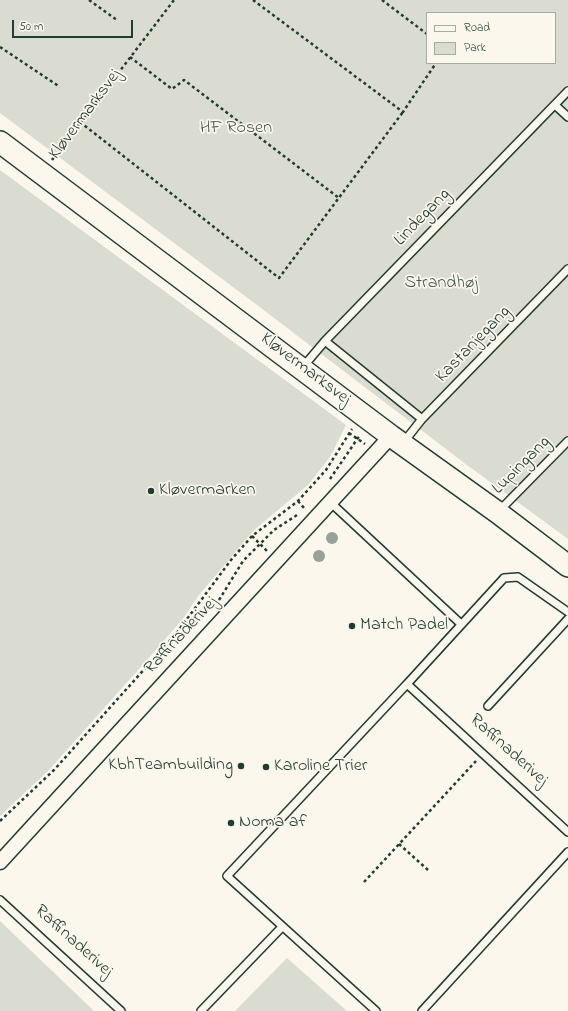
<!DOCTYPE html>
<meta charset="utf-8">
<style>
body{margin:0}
#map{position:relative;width:568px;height:1011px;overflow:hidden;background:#fbf7ec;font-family:"Indie Flower",sans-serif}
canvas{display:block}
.legend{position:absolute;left:426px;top:12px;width:130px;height:52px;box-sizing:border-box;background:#fbf7ec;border:1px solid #a3ada2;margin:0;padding:5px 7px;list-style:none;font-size:12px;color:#1f3d34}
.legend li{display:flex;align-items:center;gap:8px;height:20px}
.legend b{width:20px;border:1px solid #a3ada2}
.scale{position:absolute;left:12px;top:20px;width:121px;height:18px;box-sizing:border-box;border:2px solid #1f3d34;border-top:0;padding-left:5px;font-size:12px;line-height:14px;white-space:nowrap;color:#1f3d34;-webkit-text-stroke:3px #fbf7ec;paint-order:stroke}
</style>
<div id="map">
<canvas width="568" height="1011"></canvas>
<ul class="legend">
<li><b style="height:5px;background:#fbf7ec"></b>Road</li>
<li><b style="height:11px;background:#dbdcd1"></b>Park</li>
</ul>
<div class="scale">50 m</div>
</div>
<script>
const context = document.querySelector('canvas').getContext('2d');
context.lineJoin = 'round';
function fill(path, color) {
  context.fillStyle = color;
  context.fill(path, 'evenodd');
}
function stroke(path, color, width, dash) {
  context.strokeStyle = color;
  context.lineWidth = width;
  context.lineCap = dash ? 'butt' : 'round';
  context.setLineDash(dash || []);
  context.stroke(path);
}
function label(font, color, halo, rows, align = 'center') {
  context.font = font + ' "Indie Flower",sans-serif';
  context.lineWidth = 3.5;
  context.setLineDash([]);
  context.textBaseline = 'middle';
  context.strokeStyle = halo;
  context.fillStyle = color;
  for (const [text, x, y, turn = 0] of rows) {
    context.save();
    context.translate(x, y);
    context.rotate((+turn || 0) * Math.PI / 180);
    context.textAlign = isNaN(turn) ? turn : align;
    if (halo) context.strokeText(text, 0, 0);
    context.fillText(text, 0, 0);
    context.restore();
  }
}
const green = new Path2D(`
 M 0,0 L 568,0 L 568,539 L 467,465 L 261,308 L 0,113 ZM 427,13 L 555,13 L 555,63 L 427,63 Z
 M 0,170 L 346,425 L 330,457 L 308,485 L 254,530 L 199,595 L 182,620 L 146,661 L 49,770 L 0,816 Z
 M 0,921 L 94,1011 L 0,1011 Z
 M 287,958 L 347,1011 L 235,1011 Z`);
const path = new Path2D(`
 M 89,0 L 117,20
 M 253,0 L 403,112 L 436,63
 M 382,0 L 427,34
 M 0,47 L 60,87
 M 130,57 L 172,89 L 184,80 L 339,198
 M 80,122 L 279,278 L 403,112
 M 52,160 L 174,0
 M 349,433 L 365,444
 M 330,479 L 360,435
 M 298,501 L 304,508
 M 252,536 L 267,551
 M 219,600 L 243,561 L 274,530 L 297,515
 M 0,821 L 54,770 L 175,635 L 231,560 L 252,536 L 298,501 L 326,470 L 352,429
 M 399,844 L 428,870
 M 364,882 L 476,761`);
const lane = new Path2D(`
 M 555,105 L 568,117
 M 325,341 L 422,419
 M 302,368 L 325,341 L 568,91
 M 403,443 L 422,419 L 568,269
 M 330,502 L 461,624
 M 499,511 L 568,441
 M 407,684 L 504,578 L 518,577 L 568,612
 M 488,706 L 568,619
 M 0,900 L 121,1011
 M 201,1011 L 282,927
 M 376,1011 L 227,876 L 407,684 L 568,832
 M 422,1011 L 568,852`);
const street = new Path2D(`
 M 0,862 L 391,436`);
const secondary = new Path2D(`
 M 0,142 L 391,436 L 497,512 L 568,566`);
const trees = [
 [332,538],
 [319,556]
];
const markers = [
 [151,491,4,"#1f3d34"],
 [352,626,4,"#1f3d34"],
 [241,766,4,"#1f3d34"],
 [266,767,4,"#1f3d34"],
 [231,823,4,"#1f3d34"]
];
const streetNames = [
 ["Kløvermarksvej",86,115,-53],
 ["Lindegang",423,218,-46],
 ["Kastanjegang",474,345,-46],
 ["Kløvermarksvej",305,370,37],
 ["Lupingang",522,466,-45],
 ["Raffinaderivej",182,636,-47],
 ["Raffinaderivej",508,751,42],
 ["Raffinaderivej",73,942,42]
];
const parkNames = [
 ["HF Rosen",236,129],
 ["Strandhøj",441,284]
];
const poiNames = [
 ["Kløvermarken",159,491],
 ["Match Padel",360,626],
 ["KbhTeambuilding",233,766,"right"],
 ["Karoline Trier",274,767],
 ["Noma af",239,823]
];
fill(green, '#dbdcd1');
stroke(lane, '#1f3d34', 10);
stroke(street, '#1f3d34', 17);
stroke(secondary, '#1f3d34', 24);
stroke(path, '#1f3d34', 2.5, [3, 3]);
stroke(lane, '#fbf7ec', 7);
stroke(street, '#fbf7ec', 14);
stroke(secondary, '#fbf7ec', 21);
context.fillStyle = '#97a298';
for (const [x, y] of trees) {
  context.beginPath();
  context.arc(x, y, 6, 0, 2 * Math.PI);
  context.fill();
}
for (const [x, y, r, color] of markers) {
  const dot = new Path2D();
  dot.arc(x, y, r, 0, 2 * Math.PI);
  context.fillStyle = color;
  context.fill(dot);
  stroke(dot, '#fbf7ec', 1.5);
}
label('18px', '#1f3d34', '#fbf7ec', streetNames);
label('18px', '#455d53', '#fbf7ec', parkNames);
label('18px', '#1f3d34', '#fbf7ec', poiNames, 'left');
</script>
